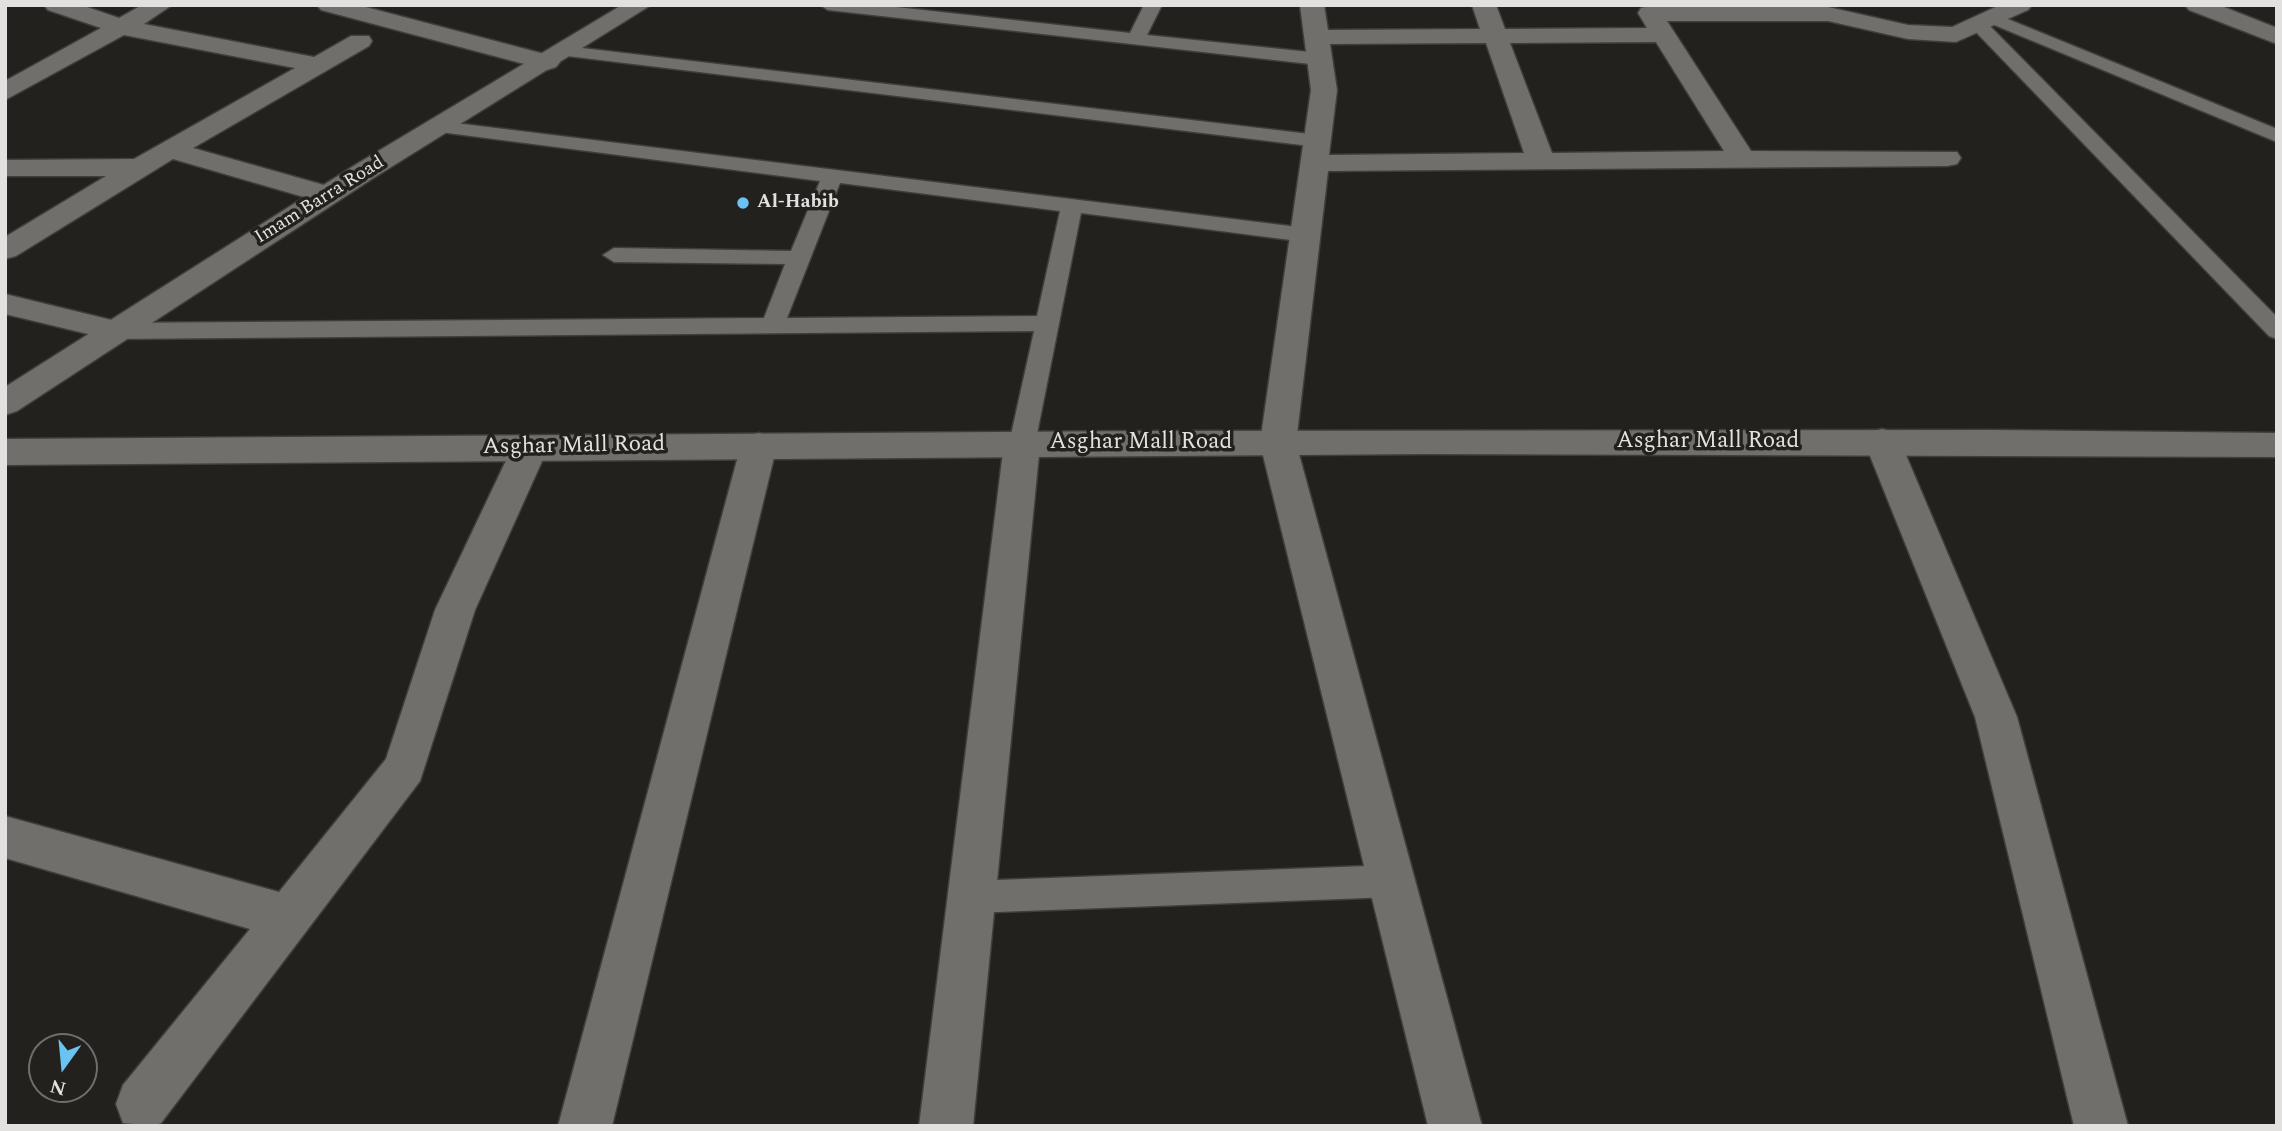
<!DOCTYPE html>
<style>
body{margin:0}
#map{position:relative;width:2282px;height:1131px;overflow:hidden;background:#23211d;font-family:Spectral,serif}
canvas{display:block}
.frame{position:absolute;inset:0;border:7px solid #e2e1df;pointer-events:none}
.north{position:absolute;left:28px;top:1033px;width:70px;height:70px;box-sizing:border-box;background:#23211d;border:2px solid #6f6e6b;border-radius:50%;rotate:195deg;font-size:19px;font-weight:700;line-height:28px;text-align:center;color:#e2e1df}
.north::after{content:'';display:block;margin:auto;width:24px;height:32px;background:#6ac3f1;clip-path:polygon(50% 0,100% 100%,50% 72%,0 100%)}
</style>
<div id="map">
<canvas width="2282" height="1131"></canvas>
<div class="frame"></div>
<div class="north">N</div>
</div>
<script>
const context = document.querySelector('canvas').getContext('2d');
context.lineJoin = 'round';
function stroke(path, color, width, dash) {
  context.strokeStyle = color;
  context.lineWidth = width;
  context.lineCap = dash ? 'butt' : 'round';
  context.setLineDash(dash || []);
  context.stroke(path);
}
function fill(path, color) {
  context.fillStyle = color;
  context.fill(path, 'evenodd');
}
function label(font, color, halo, rows, align = 'center') {
  context.font = font + ' Spectral,serif';
  context.lineWidth = 7;
  context.setLineDash([]);
  context.textBaseline = 'middle';
  context.strokeStyle = halo;
  context.fillStyle = color;
  for (const [text, x, y, turn = 0] of rows) {
    context.save();
    context.translate(x, y);
    context.rotate((+turn || 0) * Math.PI / 180);
    context.textAlign = isNaN(turn) ? turn : align;
    if (halo) context.strokeText(text, 0, 0);
    context.fillText(text, 0, 0);
    context.restore();
  }
}
const lane = new Path2D(`
 M 820,5 L 878,5 L 1130,33 L 1144,5 L 1162,5 L 1147,35 L 1319,53 L 1328,59 L 1319,65 L 828,10 Z
 M 1993,13 L 2277,129 L 2277,142 L 1987,22 L 1984,18 L 1987,14 Z
 M 1979,20 L 1985,21 L 2277,317 L 2277,339 L 2269,336 L 1973,29 L 1970,25 L 1973,21 Z
 M 565,46 L 1318,135 L 1328,141 L 1318,147 L 559,55 L 556,51 Z
 M 439,121 L 1306,228 L 1317,235 L 1306,242 L 1081,213 L 1035,444 L 1031,450 L 1022,453 L 1013,450 L 1009,444 L 1034,331 L 117,339 L 109,336 L 105,331 L 109,326 L 117,323 L 764,318 L 785,264 L 614,262 L 603,255 L 614,248 L 791,251 L 820,181 L 432,131 L 429,127 L 432,123 ZM 840,183 L 1060,211 L 1037,316 L 787,318 Z
 M 1393,865 L 1405,870 L 1410,881 L 1405,892 L 1393,897 L 971,913 L 959,908 L 954,897 L 959,886 L 971,881 Z`);
const street = new Path2D(`
 M 44,5 L 81,5 L 119,18 L 142,5 L 172,5 L 144,24 L 314,57 L 351,36 L 369,36 L 372,41 L 369,46 L 193,148 L 338,189 L 342,195 L 338,201 L 328,204 L 173,159 L 16,256 L 5,259 L 5,237 L 106,176 L 5,176 L 5,160 L 134,159 L 295,68 L 124,35 L 5,100 L 5,81 L 101,28 L 48,10 Z
 M 317,5 L 358,5 L 556,57 L 560,62 L 556,67 L 547,70 L 321,10 Z
 M 1300,5 L 1324,5 L 1328,30 L 1480,29 L 1472,5 L 1496,5 L 1505,29 L 1647,28 L 1638,13 L 1641,8 L 1650,6 L 1828,7 L 1908,25 L 1952,27 L 2000,5 L 2032,5 L 2028,10 L 1956,42 L 1908,39 L 1828,21 L 1667,21 L 1751,151 L 1957,152 L 1961,158 L 1957,164 L 1947,166 L 1328,171 L 1296,443 L 1482,1126 L 1428,1126 L 1260,443 L 1311,90 ZM 1656,42 L 1724,151 L 1552,153 L 1510,43 ZM 1486,43 L 1524,153 L 1329,155 L 1337,90 L 1330,44 Z
 M 5,294 L 128,324 L 133,331 L 128,338 L 117,341 L 5,314 Z
 M 1882,429 L 1894,432 L 1900,441 L 2017,717 L 2128,1126 L 2074,1126 L 1975,717 L 1864,441 L 1870,432 Z
 M 1022,432 L 1034,435 L 1040,444 L 973,1126 L 919,1126 L 1004,444 L 1010,435 Z
 M 759,433 L 771,436 L 777,445 L 612,1126 L 558,1126 L 741,445 L 747,436 Z
 M 530,436 L 543,439 L 548,448 L 475,610 L 420,781 L 161,1123 L 153,1126 L 123,1123 L 116,1104 L 123,1085 L 250,929 L 5,858 L 5,816 L 279,892 L 386,759 L 435,610 L 512,448 L 517,439 Z`);
const secondary = new Path2D(`
 M 622,5 L 651,5 L 375,177 L 17,411 L 5,415 L 5,387 L 355,165 Z
 M 2185,5 L 2219,5 L 2277,28 L 2277,44 L 2189,10 Z
 M 1993,430 L 2277,433 L 2277,457 L 1425,454 L 5,465 L 5,439 L 1141,431 Z`);
const markers = [
 [743,203,7,"#6ac3f1"]
];
const farStreetnames = [
 ["Imam Barra Road",320,201,-32]
];
const farPoinames = [
 ["Al-Habib",757,203]
];
const streetNames = [
 ["Asghar Mall Road",1708,442],
 ["Asghar Mall Road",1141,443],
 ["Asghar Mall Road",574,447,-1]
];
stroke(lane, '#3f3e3c', 3);
stroke(street, '#3f3e3c', 3);
stroke(secondary, '#3f3e3c', 3);
fill(lane, '#716f6b');
fill(street, '#716f6b');
fill(secondary, '#716f6b');
for (const [x, y, r, color] of markers) {
  const dot = new Path2D();
  dot.arc(x, y, r, 0, 2 * Math.PI);
  context.fillStyle = color;
  context.fill(dot);
  stroke(dot, '#23211d', 2.5);
}
label('19px', '#e2e1df', '#23211d', farStreetnames);
label('bold 19px', '#e2e1df', '#23211d', farPoinames, 'left');
label('23px', '#e2e1df', '#23211d', streetNames);
</script>
